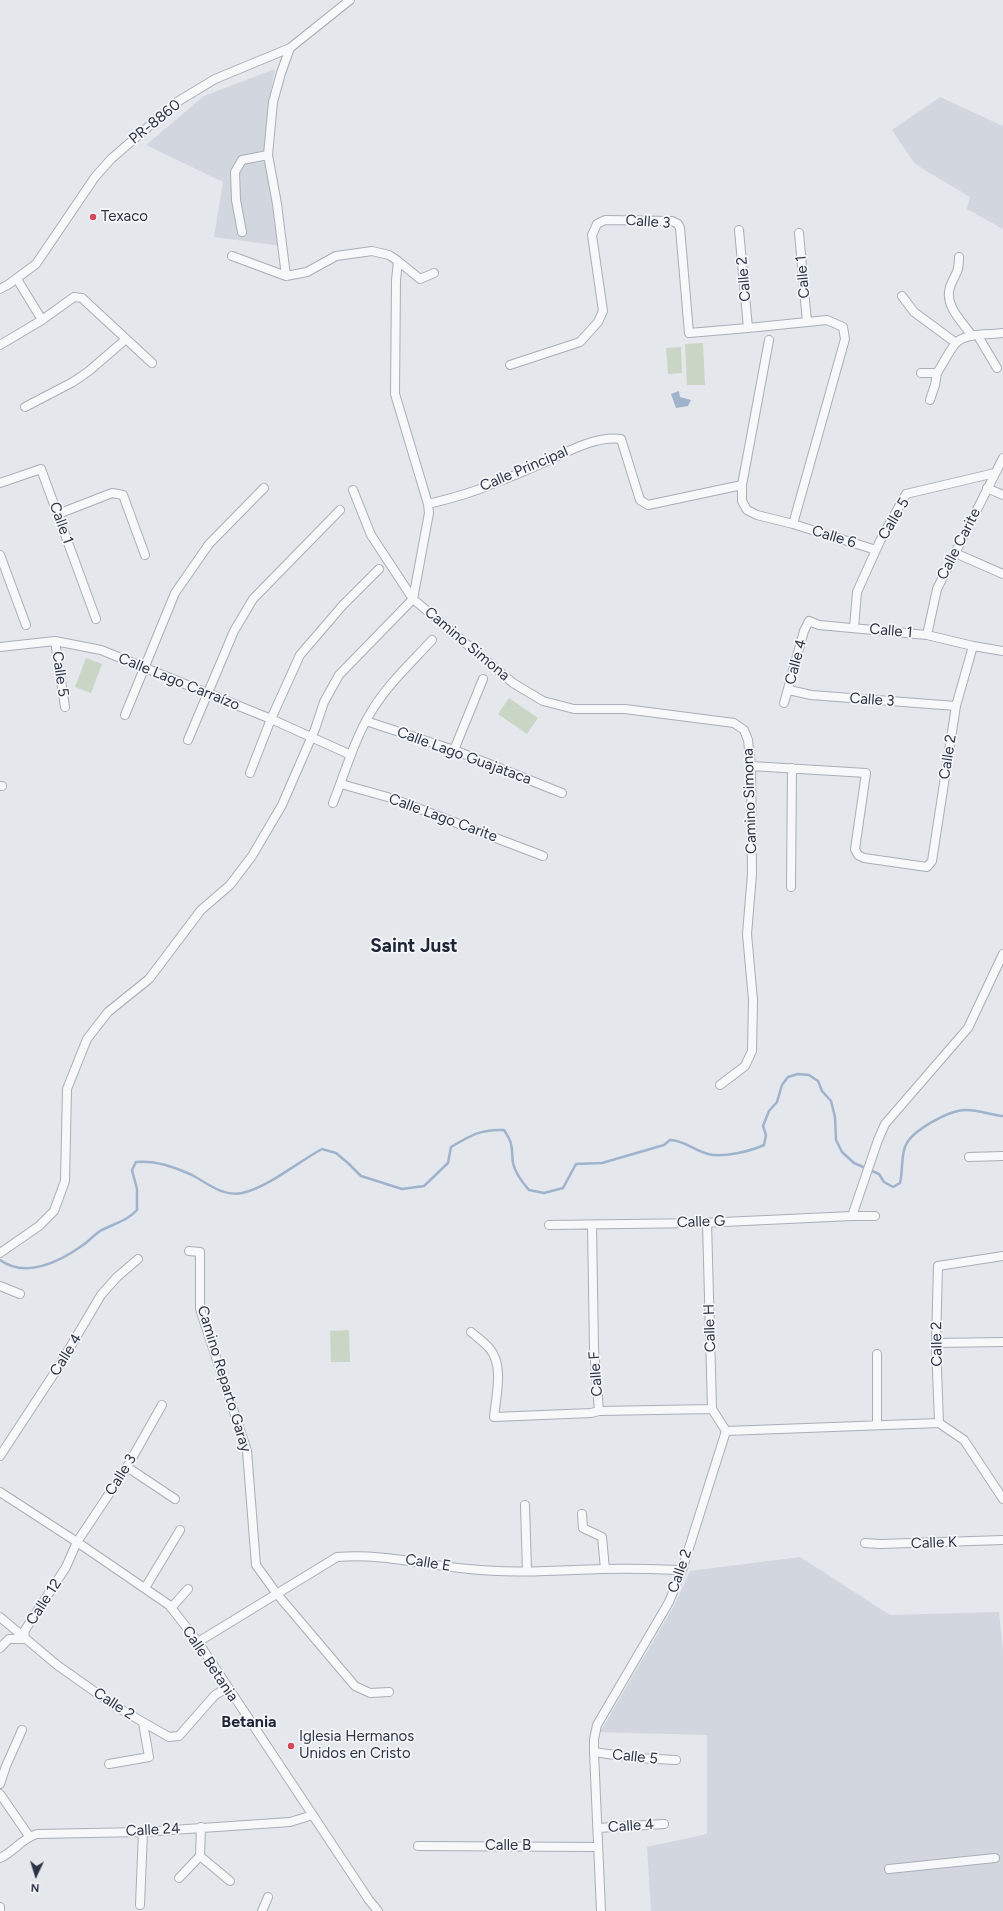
<!DOCTYPE html>
<meta charset="utf-8">
<style>
body{margin:0}
#map{position:relative;width:1003px;height:1911px;overflow:hidden;background:#e4e7ec;font-family:Figtree,sans-serif}
canvas{display:block}
.north{position:absolute;left:16px;top:1855px;width:40px;height:40px;-webkit-text-stroke:3px #f4f6f9;paint-order:stroke;rotate:184deg;font-size:11px;font-weight:700;line-height:16px;text-align:center;color:#2b3445}
.north::after{content:'';display:block;margin:auto;width:14px;height:18px;background:#2b3445;clip-path:polygon(50% 0,100% 100%,50% 72%,0 100%)}
</style>
<div id="map">
<canvas width="1003" height="1911"></canvas>
<div class="north">N</div>
</div>
<script>
const context = document.querySelector('canvas').getContext('2d');
context.lineJoin = 'round';
function fill(path, color) {
  context.fillStyle = color;
  context.fill(path, 'evenodd');
}
function stroke(path, color, width, dash) {
  context.strokeStyle = color;
  context.lineWidth = width;
  context.lineCap = dash ? 'butt' : 'round';
  context.setLineDash(dash || []);
  context.stroke(path);
}
function label(font, color, halo, rows, align = 'center') {
  context.font = font + ' Figtree,sans-serif';
  context.lineWidth = 3.5;
  context.setLineDash([]);
  context.textBaseline = 'middle';
  context.strokeStyle = halo;
  context.fillStyle = color;
  for (const [text, x, y, turn = 0] of rows) {
    context.save();
    context.translate(x, y);
    context.rotate((+turn || 0) * Math.PI / 180);
    context.textAlign = isNaN(turn) ? turn : align;
    if (halo) context.strokeText(text, 0, 0);
    context.fillText(text, 0, 0);
    context.restore();
  }
}
const built = new Path2D(`
 M 275,69 L 269,100 L 265,150 L 282,246 L 214,237 L 223,182 L 146,145 L 204,96 Z
 M 940,97 L 1003,126 L 1003,229 L 967,209 L 970,197 L 915,164 L 892,130 Z
 M 800,1557 L 890,1615 L 999,1612 L 1003,1651 L 1003,1911 L 651,1911 L 647,1847 L 707,1834 L 707,1735 L 600,1732 L 675,1604 L 690,1571 Z`);
const green = new Path2D(`
 M 703,343 L 705,385 L 687,385 L 685,344 Z
 M 681,347 L 682,373 L 668,374 L 666,348 Z
 M 86,658 L 102,664 L 91,693 L 75,687 Z
 M 509,698 L 538,718 L 527,734 L 498,714 Z
 M 349,1330 L 350,1362 L 331,1362 L 330,1331 Z`);
const water = new Path2D(`
 M 679,391 L 680,397 L 691,400 L 688,406 L 676,408 L 671,394 Z`);
const stream = new Path2D(`
 M 0,1260 C 26,1279 61,1261 83,1245 C 89,1241 94,1235 100,1231 C 113,1224 127,1221 137,1210 L 137,1189 L 132,1170 L 136,1162 C 154,1160 175,1167 192,1175 C 207,1183 223,1197 242,1193 C 267,1188 298,1162 322,1149 L 336,1153 L 348,1163 L 361,1176 L 402,1189 L 424,1186 L 448,1163 L 451,1147 C 471,1135 481,1129 504,1130 C 514,1145 511,1147 513,1163 C 515,1173 522,1182 529,1190 L 544,1193 L 563,1188 L 576,1164 L 602,1163 L 664,1145 L 670,1140 C 684,1140 695,1151 708,1154 C 723,1158 751,1151 764,1145 L 766,1135 L 763,1126 L 769,1111 L 777,1102 L 782,1085 L 788,1077 L 798,1074 L 809,1075 L 818,1081 L 822,1091 L 831,1101 L 835,1117 L 836,1140 L 842,1152 L 854,1163 L 879,1174 L 884,1182 L 893,1187 L 900,1183 C 903,1170 901,1158 905,1147 C 911,1130 950,1110 966,1110 C 979,1110 991,1115 1003,1116`);
const minor = new Path2D(`
 M 739,230 L 748,328
 M 242,232 L 236,200 L 235,172 L 242,160 L 268,155
 M 799,233 L 807,322
 M 232,256 L 286,276
 M 959,257 C 959,274 955,273 950,287 C 944,306 962,321 972,336
 M 398,261 L 420,279 L 434,273
 M 286,276 L 277,204 L 268,155 L 273,102 L 281,73 L 290,48
 M 17,279 L 42,320
 M 0,289 L 9,284 L 36,264 L 95,177 L 111,159 L 177,102 L 215,79 L 290,48 L 350,0
 M 902,296 L 914,312 L 956,343
 M 978,336 L 997,368
 M 769,340 L 742,485 L 742,501 L 747,510 L 757,515 L 793,524 L 876,550
 M 0,345 L 42,320 L 74,297 L 82,298 L 152,363
 M 510,365 L 580,342 L 598,322 L 603,311 L 592,235 L 597,224 L 605,220 L 672,221 L 678,224 L 680,228 L 689,333 L 748,328 L 827,320 L 843,327 L 845,339 L 793,524
 M 921,373 L 937,373 C 943,364 948,353 955,344 C 965,332 989,335 1003,333
 M 930,400 L 935,385 L 937,373
 M 25,407 L 73,382 L 89,371 L 126,339
 M 0,483 L 41,469 L 96,619
 M 987,488 L 1003,495
 M 353,490 L 371,535 L 413,599 L 513,683 L 543,701 L 574,709 L 625,709 L 734,723 L 744,730 L 748,740 L 751,766 L 752,874 L 747,934 L 753,1000 L 752,1051 L 745,1066 L 720,1085
 M 428,504 C 449,499 472,493 492,484 C 508,478 523,472 538,465 C 562,455 594,435 621,439 L 640,500 L 648,505 L 742,485
 M 58,514 L 112,493 L 123,495 L 145,555
 M 955,553 L 1003,574
 M 0,555 L 26,625
 M 854,628 L 857,592 L 880,541 L 906,494 L 995,473
 M 927,635 L 937,589 L 1003,458
 M 55,641 L 65,707
 M 0,647 L 55,641 L 101,650 L 271,719 L 351,755
 M 789,690 L 811,695 L 956,706
 M 784,703 L 804,631 L 809,621 L 819,625 L 927,635 L 973,646 L 1003,651
 M 125,715 L 175,593 L 209,544 L 264,488
 M 366,721 L 454,750 L 562,793
 M 188,740 L 234,631 L 253,599 L 340,510
 M 454,750 L 483,679
 M 751,766 L 866,773 L 855,849 L 858,855 L 864,858 L 927,867 L 932,861 L 956,706 L 973,646
 M 250,773 L 271,719 L 300,655 L 343,605 L 379,569
 M 341,784 L 391,798 L 543,856
 M 0,786 L 2,786
 M 333,803 C 345,773 354,740 371,712 C 387,685 411,663 432,640
 M 791,887 L 792,768
 M 969,1157 L 1003,1156
 M 852,1216 L 878,1140 L 885,1124 L 968,1028 L 1003,954
 M 707,1222 L 712,1409 L 726,1431
 M 549,1225 L 702,1223 L 852,1216 L 875,1216
 M 592,1225 L 594,1349 L 599,1411
 M 189,1251 L 200,1252 L 200,1309 L 247,1451 L 256,1565 L 277,1594 L 355,1686 L 370,1693 L 389,1692
 M 0,1253 L 39,1226 L 54,1211 L 65,1181 L 67,1089 L 87,1039 L 108,1012 L 149,979 L 201,910 L 230,885 L 252,856 L 282,805 L 315,729 L 324,702 L 339,675 L 413,599 L 429,513 L 428,504 L 395,394 L 396,280 L 398,261 L 389,255 L 372,251 L 358,253 L 336,256 L 307,272 L 286,276
 M 0,1286 L 20,1294
 M 471,1332 C 477,1337 485,1343 490,1349 C 504,1366 496,1396 494,1417 L 591,1413 L 599,1411 L 712,1409
 M 936,1343 L 1003,1342
 M 877,1354 L 877,1425
 M 939,1423 L 936,1343 L 938,1266 L 1003,1256
 M 726,1431 L 939,1423 L 964,1440 L 1003,1499
 M 0,1456 L 59,1366 L 101,1295 L 117,1277 L 138,1259
 M 127,1467 L 175,1499
 M 0,1492 L 77,1542 L 169,1605 L 198,1642 L 369,1900 L 378,1911
 M 525,1505 L 527,1571
 M 582,1514 L 583,1528 L 602,1537 L 605,1569
 M 865,1543 L 880,1544 L 1003,1540
 M 145,1588 L 180,1530
 M 171,1608 L 188,1589
 M 0,1617 L 57,1665 L 115,1706 L 169,1737 L 179,1736 L 215,1695 L 227,1688
 M 198,1642 L 337,1557 C 382,1553 424,1565 469,1569 C 513,1574 558,1570 603,1569 C 629,1568 655,1569 682,1570
 M 0,1648 L 9,1639 L 24,1639 L 25,1630 L 66,1567 L 77,1542 L 127,1467 L 162,1405
 M 594,1752 L 636,1758 L 676,1760
 M 109,1764 L 149,1757 L 143,1723
 M 0,1784 L 6,1766 L 22,1730
 M 0,1794 L 29,1836
 M 201,1827 L 200,1856 L 230,1881
 M 598,1828 L 664,1824
 M 418,1846 L 598,1847
 M 0,1858 C 14,1852 22,1838 37,1834 L 143,1832 L 290,1822 L 313,1815
 M 889,1869 L 995,1858
 M 179,1878 L 200,1856
 M 140,1905 L 143,1832
 M 0,1907 L 0,1911
 M 262,1911 L 268,1897
 M 601,1911 L 594,1752 L 594,1739 L 597,1725 L 669,1602 L 682,1570 L 726,1431`);
const markers = [
 [93,217,4,"#d1495b"],
 [291,1746,4,"#d1495b"]
];
const streetNames = [
 ["PR-8860",155,122,-39],
 ["Calle 3",648,222,4],
 ["Calle 1",803,277,-95],
 ["Calle 2",744,279,-95],
 ["Calle Principal",524,469,-23],
 ["Calle 5",894,519,-59],
 ["Calle 1",61,523,70],
 ["Calle 6",834,537,17],
 ["Calle Carite",959,544,-63],
 ["Calle 1",891,631,5],
 ["Camino Simona",467,644,40],
 ["Calle 4",796,662,-75],
 ["Calle 5",60,674,82],
 ["Calle Lago Carraízo",179,682,22],
 ["Calle 3",872,700,4],
 ["Calle Lago Guajataca",464,756,20],
 ["Calle 2",948,757,-81],
 ["Camino Simona",750,801,-92],
 ["Calle Lago Carite",443,818,20],
 ["Calle G",701,1222,-2],
 ["Calle H",710,1328,-92],
 ["Calle 2",937,1344,-91],
 ["Calle 4",66,1355,-58],
 ["Calle F",596,1374,-94],
 ["Camino Reparto Garay",224,1379,73],
 ["Calle 3",121,1475,-58],
 ["Calle K",934,1543,-2],
 ["Calle E",428,1563,9],
 ["Calle 2",680,1571,-71],
 ["Calle 12",44,1602,-57],
 ["Calle Betania",210,1664,56],
 ["Calle 2",114,1704,33],
 ["Calle 5",635,1757,6],
 ["Calle 4",631,1826,-4],
 ["Calle 24",153,1830,-3],
 ["Calle B",508,1846]
];
const poiNames = [
 ["Texaco",101,217],
 ["Iglesia Hermanos",299,1737],
 ["Unidos en Cristo",299,1754]
];
const neighbourhoodNames = [
 ["Betania",249,1722]
];
const districtNames = [
 ["Saint Just",414,946]
];
fill(built, '#d2d6de');
fill(green, '#c9d6c5');
fill(water, '#9fb4cc');
stroke(stream, '#9fb4cc', 2.5);
stroke(minor, '#a9aeb7', 10);
stroke(minor, '#f7f8fa', 8);
for (const [x, y, r, color] of markers) {
  const dot = new Path2D();
  dot.arc(x, y, r, 0, 2 * Math.PI);
  context.fillStyle = color;
  context.fill(dot);
  stroke(dot, '#f4f6f9', 1.5);
}
label('15px', '#2b3445', '#f4f6f9', streetNames);
label('15px', '#2b3445', '#f4f6f9', poiNames, 'left');
label('bold 16px', '#1d2536', '#f4f6f9', neighbourhoodNames);
label('bold 19px', '#1d2536', '#f4f6f9', districtNames);
</script>
